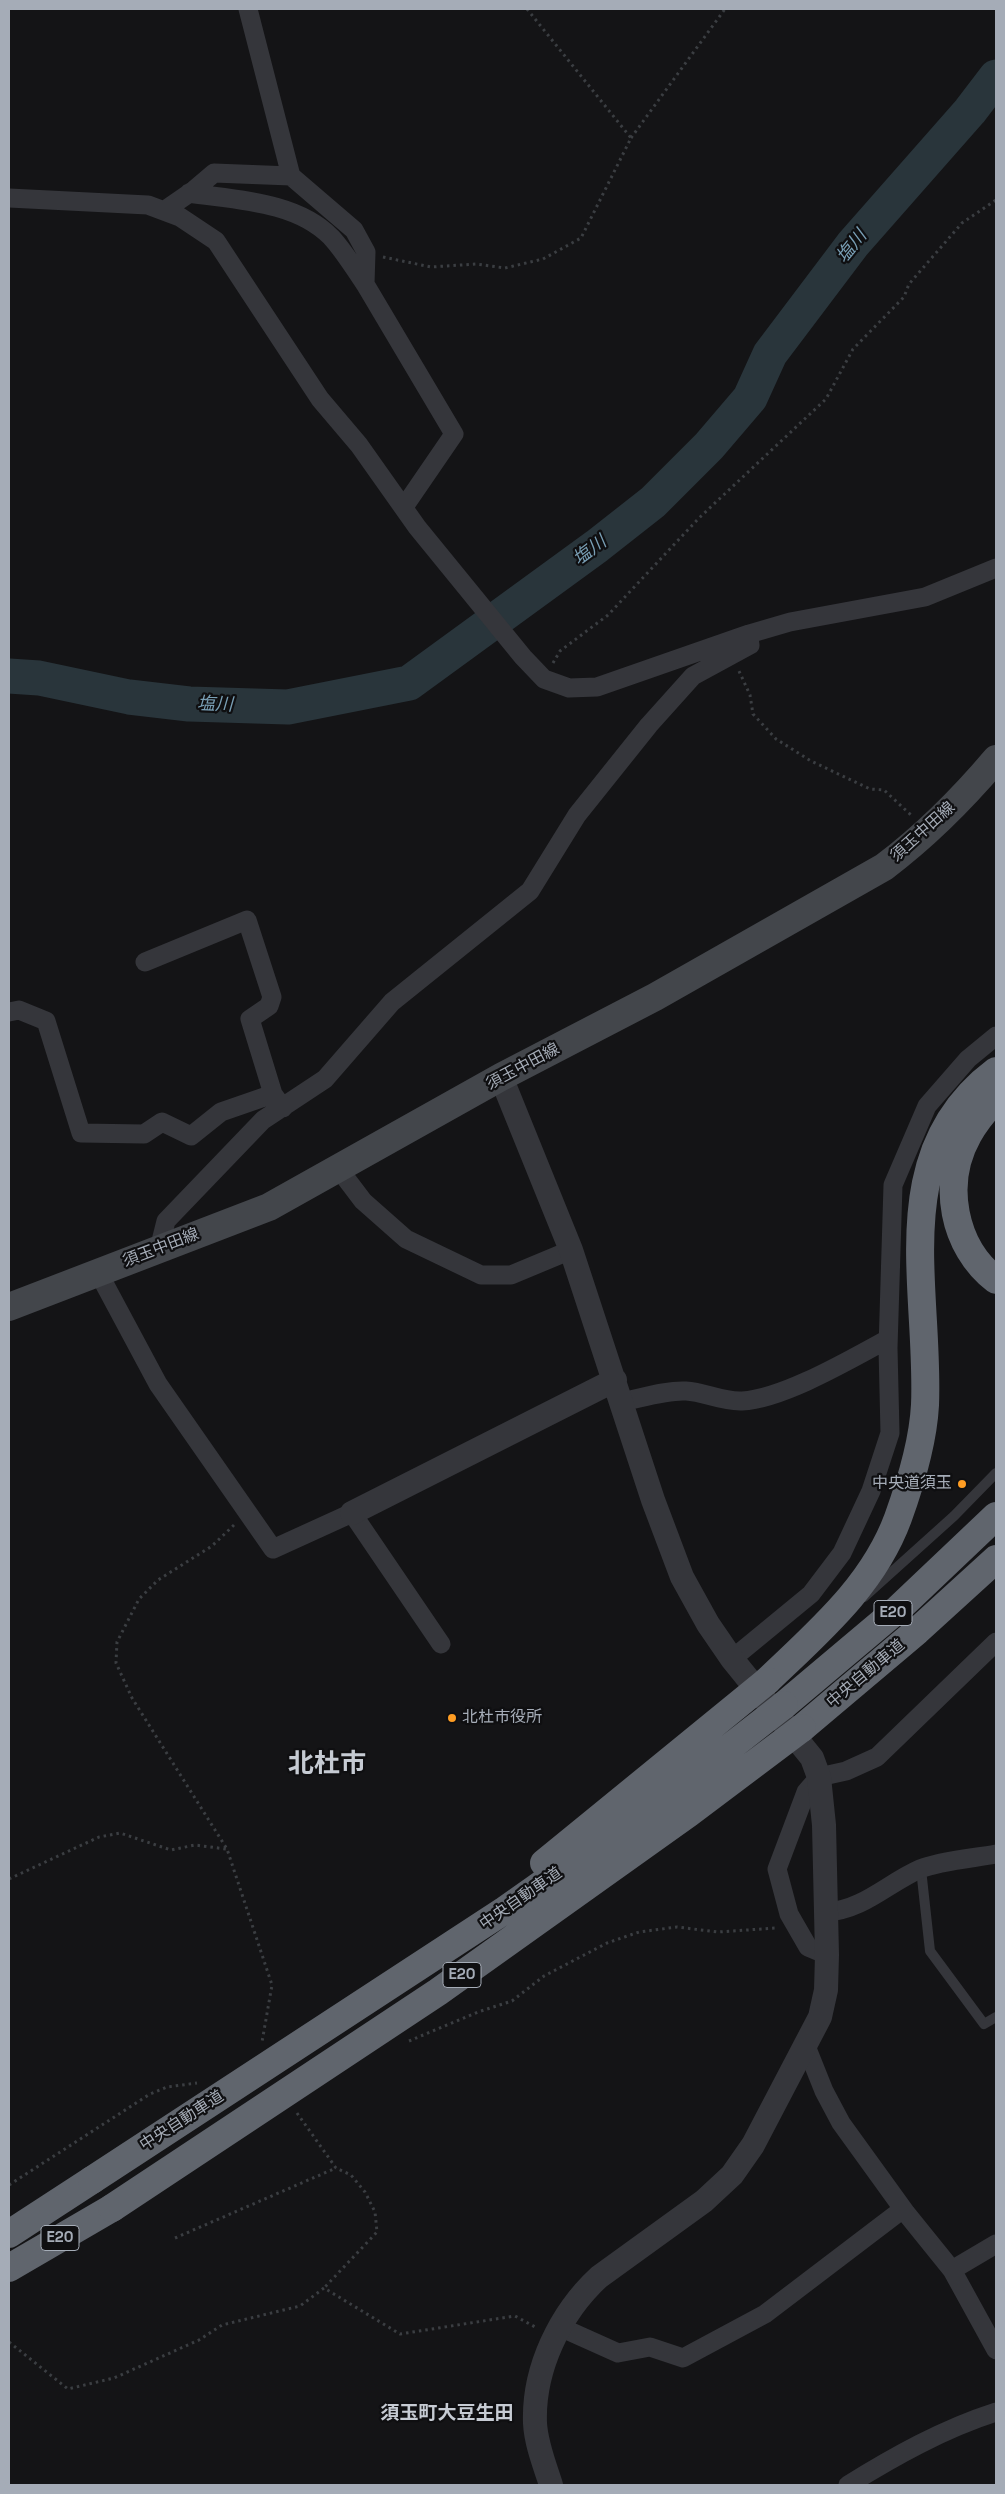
<!DOCTYPE html>
<meta charset="utf-8">
<style>
body{margin:0}
#map{position:relative;width:1005px;height:2494px;overflow:hidden;background:#141416;font-family:"Space Grotesk",sans-serif}
canvas{display:block}
.frame{position:absolute;inset:0;border:10px solid #a5acb7;pointer-events:none}
</style>
<div id="map">
<canvas width="1005" height="2494"></canvas>
<div class="frame"></div>
</div>
<script>
const context = document.querySelector('canvas').getContext('2d');
context.lineJoin = 'round';
function stroke(path, color, width, dash) {
  context.strokeStyle = color;
  context.lineWidth = width;
  context.lineCap = dash ? 'butt' : 'round';
  context.setLineDash(dash || []);
  context.stroke(path);
}
function label(font, color, halo, rows, align = 'center') {
  context.font = font + ' "Space Grotesk","Noto Sans JP",sans-serif';
  context.lineWidth = 4.5;
  context.setLineDash([]);
  context.textBaseline = 'middle';
  context.strokeStyle = halo;
  context.fillStyle = color;
  for (const [text, x, y, turn = 0] of rows) {
    context.save();
    context.translate(x, y);
    context.rotate((+turn || 0) * Math.PI / 180);
    context.textAlign = isNaN(turn) ? turn : align;
    if (halo) context.strokeText(text, 0, 0);
    context.fillText(text, 0, 0);
    context.restore();
  }
}
const river = new Path2D(`
 M 9,676 L 39,678 L 129,697 L 189,704 L 288,707 L 409,683 L 597,546 L 653,502 L 709,446 L 750,398 L 770,354 L 853,244 L 970,111 L 996,77`);
const path = new Path2D(`
 M 631,138 L 725,9
 M 383,257 L 431,267 L 476,264 L 505,268 L 543,259 L 581,238 L 631,138 L 527,9
 M 553,663 L 560,651 L 608,615 L 699,518 L 826,399 L 853,349 L 904,297 L 909,284 L 962,223 L 996,200
 M 739,671 L 750,695 L 753,714 L 776,739 L 811,761 L 870,789 L 884,790 L 912,816
 M 234,1525 L 212,1546 L 158,1580 L 139,1599 L 117,1642 L 116,1663 L 132,1698 L 227,1849 L 272,1985 L 262,2042
 M 9,1879 L 99,1837 L 120,1833 L 171,1850 L 195,1845 L 226,1849
 M 409,2041 L 478,2012 L 512,2001 L 544,1976 L 607,1943 L 639,1932 L 677,1927 L 718,1932 L 776,1928
 M 297,2113 L 336,2168 L 351,2175 L 365,2192 L 375,2212 L 377,2232 L 324,2288
 M 9,2185 L 150,2094 L 167,2087 L 197,2083
 M 175,2238 L 336,2168
 M 9,2342 L 68,2389 L 114,2378 L 199,2340 L 222,2325 L 300,2306 L 324,2288 L 400,2334 L 515,2316 L 537,2328`);
const service = new Path2D(`
 M 864,1597 L 954,1516 L 996,1473
 M 921,1869 L 930,1951 L 984,2024 L 996,2017`);
const minor = new Path2D(`
 M 248,9 L 291,176 L 354,230 L 366,252 L 365,284 L 454,434 L 404,507
 M 189,193 C 235,200 296,201 331,237 C 344,251 354,268 365,284
 M 9,198 L 148,205 L 180,217 L 216,241 L 320,399 L 359,445 L 417,527 L 523,657 L 544,679 L 569,688 L 597,687 L 749,634 L 790,622 L 925,597 L 996,568
 M 165,210 L 194,190 L 214,173 L 291,176
 M 145,962 L 247,920 L 272,997 L 269,1006 L 250,1019 L 273,1094
 M 9,1012 L 19,1010 L 46,1021 L 81,1133 L 144,1134 L 162,1122 L 191,1136 L 221,1112 L 273,1094 L 283,1108
 M 338,1168 L 363,1201 L 406,1239 L 481,1275 L 511,1275 L 571,1250
 M 159,1249 L 166,1221 L 263,1120 L 325,1079 L 392,1002 L 530,891 L 577,815 L 649,725 L 693,676 L 750,645 L 749,638
 M 98,1272 L 158,1384 L 273,1549 L 352,1513 L 441,1644
 M 622,1402 C 642,1398 666,1390 686,1391 C 705,1392 722,1402 742,1401 C 783,1399 851,1359 888,1339
 M 732,1659 L 811,1594 L 842,1553 L 871,1491 L 890,1433 L 888,1348 L 893,1185 L 927,1106 L 968,1059 L 996,1036
 M 827,1912 C 863,1910 888,1883 920,1869 C 939,1861 975,1858 996,1854
 M 827,1955 L 808,1947 L 789,1914 L 777,1869 L 806,1792 L 819,1777 L 846,1771 L 877,1757 L 996,1642
 M 806,2046 L 824,2091 L 841,2123 L 906,2213 L 952,2270 L 996,2350
 M 952,2270 L 996,2244
 M 560,2327 L 618,2353 L 650,2347 L 683,2358 L 765,2314 L 903,2209
 M 848,2485 C 895,2456 943,2429 996,2412`);
const tertiary = new Path2D(`
 M 501,1077 L 571,1250 L 653,1500 L 682,1577 L 708,1624 L 732,1659 L 812,1758 L 819,1777 L 824,1825 L 827,1955 L 826,1990 L 820,2017 L 753,2145 L 732,2175 L 704,2201 L 599,2277 C 560,2313 533,2369 535,2423 C 536,2444 545,2466 551,2485
 M 352,1513 L 615,1380`);
const secondary = new Path2D(`
 M 9,1307 L 269,1207 L 501,1077 L 655,997 L 884,867 C 925,836 963,798 996,759`);
const motorway = new Path2D(`
 M 996,1098 C 986,1109 975,1122 968,1135 C 941,1183 953,1247 996,1280
 M 767,1681 C 818,1632 873,1586 898,1518 C 911,1482 923,1443 925,1405 C 930,1288 885,1154 996,1071
 M 784,1705 L 898,1609 L 996,1516
 M 802,1728 L 917,1631 L 996,1559
 M 9,2234 L 92,2180
 M 9,2268 L 112,2208`);
const motorwayBridge = new Path2D(`
 M 544,1863 L 767,1681
 M 92,2180 L 505,1910 L 674,1791 L 784,1705
 M 112,2208 L 438,1992 L 689,1813 L 802,1728`);
const markers = [
 [962,1484,5,"#ff9d23"],
 [452,1718,5,"#ff9d23"]
];
const shields = [
 [893,1613,38],
 [462,1975,38],
 [60,2238,38]
];
const shieldNames = [
 ["E20",893,1613],
 ["E20",462,1975],
 ["E20",60,2238]
];
const streetNames = [
 ["須玉中田線",923,832,-42],
 ["須玉中田線",523,1067,-28],
 ["須玉中田線",161,1248,-21],
 ["中央自動車道",866,1674,-40],
 ["中央自動車道",521,1899,-35],
 ["中央自動車道",182,2121,-33]
];
const poiNames = [
 ["中央道須玉",952,1484],
 ["北杜市役所",462,1718,"left"]
];
const waterNames = [
 ["塩川",852,247,-51],
 ["塩川",590,551,-37],
 ["塩川",215,705,2]
];
const quarterNames = [
 ["須玉町大豆生田",447,2414]
];
const townNames = [
 ["北杜市",327,1765]
];
stroke(river, '#29353b', 35);
stroke(path, '#3b3e42', 3, [2.5, 4]);
stroke(service, '#35363b', 10);
stroke(minor, '#35363b', 19);
stroke(tertiary, '#35363b', 24);
stroke(secondary, '#43464b', 28);
stroke(motorway, '#60656d', 28);
stroke(motorwayBridge, '#60656d', 28);
for (const [x, y, r, color] of markers) {
  const dot = new Path2D();
  dot.arc(x, y, r, 0, 2 * Math.PI);
  context.fillStyle = color;
  context.fill(dot);
  stroke(dot, '#0f0f11', 2);
}
for (const [x, y, w] of shields) {
  const box = new Path2D();
  box.roundRect(x - w / 2, y - 12.5, w, 25, 4);
  context.fillStyle = '#0f0f11';
  context.fill(box);
  stroke(box, '#a5acb7', 1);
}
label('bold 15px', '#a5acb7', null, shieldNames);
label('16px', '#a5acb7', '#0f0f11', streetNames);
label('16px', '#a5acb7', '#0f0f11', poiNames, 'right');
label('italic 18px', '#799fb5', '#0f0f11', waterNames);
label('bold 19px', '#c6cbd3', '#0f0f11', quarterNames);
label('bold 26px', '#c6cbd3', '#0f0f11', townNames);
</script>
